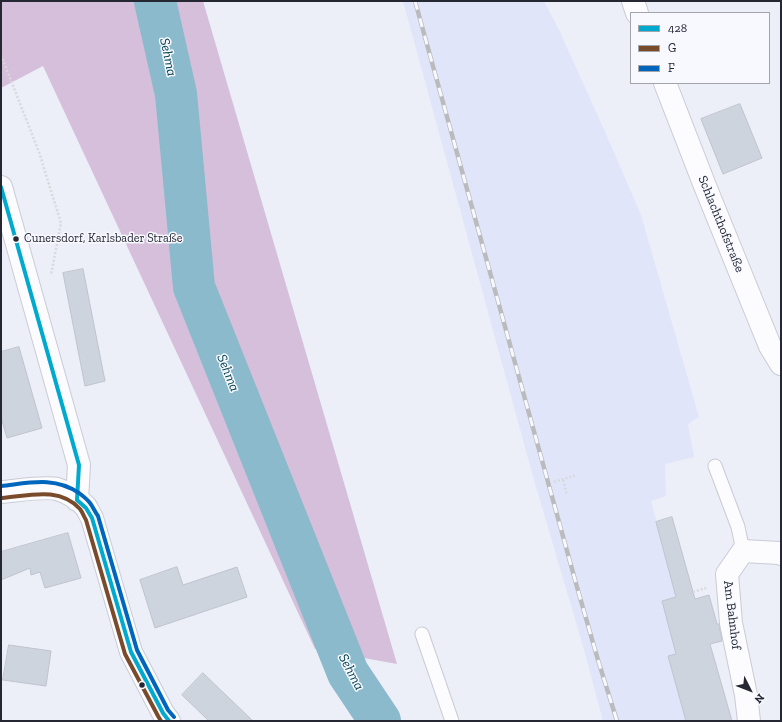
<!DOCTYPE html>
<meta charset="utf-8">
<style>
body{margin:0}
#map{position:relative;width:782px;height:722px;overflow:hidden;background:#eceef8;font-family:"Zilla Slab",serif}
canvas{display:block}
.frame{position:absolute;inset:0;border:2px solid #252733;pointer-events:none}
.legend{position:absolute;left:630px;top:12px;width:140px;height:72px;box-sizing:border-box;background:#f7f9ff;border:1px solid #a3a5ad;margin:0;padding:5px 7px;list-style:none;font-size:12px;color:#252733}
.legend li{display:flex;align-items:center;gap:8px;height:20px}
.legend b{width:20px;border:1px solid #a3a5ad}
.north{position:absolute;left:730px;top:670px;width:40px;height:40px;-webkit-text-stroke:3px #f7f9ff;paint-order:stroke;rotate:132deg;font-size:11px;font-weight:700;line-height:16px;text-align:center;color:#252733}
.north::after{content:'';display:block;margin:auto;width:14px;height:18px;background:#252733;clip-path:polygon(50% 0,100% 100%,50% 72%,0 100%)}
</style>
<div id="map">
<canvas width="782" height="722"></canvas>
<div class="frame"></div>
<ul class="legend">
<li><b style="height:5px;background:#00a9ce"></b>428</li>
<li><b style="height:5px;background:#7a4b2a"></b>G</li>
<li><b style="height:5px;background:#0065bd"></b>F</li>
</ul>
<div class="north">N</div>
</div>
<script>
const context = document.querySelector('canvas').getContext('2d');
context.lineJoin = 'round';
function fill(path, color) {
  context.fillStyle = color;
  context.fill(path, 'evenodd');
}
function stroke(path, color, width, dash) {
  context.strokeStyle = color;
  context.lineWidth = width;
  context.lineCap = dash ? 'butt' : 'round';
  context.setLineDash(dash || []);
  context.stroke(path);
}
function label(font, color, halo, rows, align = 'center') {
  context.font = font + ' "Zilla Slab",serif';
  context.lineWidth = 3;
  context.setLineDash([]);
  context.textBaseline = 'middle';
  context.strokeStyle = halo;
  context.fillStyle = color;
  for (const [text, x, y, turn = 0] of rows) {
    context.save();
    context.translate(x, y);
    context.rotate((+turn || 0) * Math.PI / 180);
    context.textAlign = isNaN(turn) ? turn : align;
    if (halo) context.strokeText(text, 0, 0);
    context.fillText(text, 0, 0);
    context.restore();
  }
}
const built = new Path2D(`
 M 403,1 L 544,1 L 559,30 L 606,134 L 641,215 L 699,417 L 688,424 L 694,457 L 665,464 L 666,496 L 651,501 L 676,597 L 662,601 L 676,654 L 668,656 L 686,721 L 603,721 L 585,653 L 532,473 Z`);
const forest = new Path2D(`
 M 1,1 L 203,1 L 397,664 L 315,649 L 43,66 L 1,88 Z`);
const river = new Path2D(`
 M 155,1 L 176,94 L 194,287 L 348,673 L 380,721`);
const building = new Path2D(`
 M 740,104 L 762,158 L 723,174 L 701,119 Z
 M 83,269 L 105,381 L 85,386 L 63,273 Z
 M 19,347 L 42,428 L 7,438 L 1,417 L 1,352 Z
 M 672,517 L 695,599 L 709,595 L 717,624 L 719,624 L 722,641 L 710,644 L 732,721 L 686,721 L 668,656 L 676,654 L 662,601 L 676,597 L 656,522 Z
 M 68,533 L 81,578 L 45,588 L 40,572 L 31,575 L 30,568 L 1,580 L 1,552 Z
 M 177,567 L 183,585 L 237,567 L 247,597 L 155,628 L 140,580 Z
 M 9,645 L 51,651 L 46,686 L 3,680 Z
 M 203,673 L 253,721 L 209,721 L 182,695 Z`);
const path = new Path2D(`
 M 1,55 L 39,152 L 61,223 L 51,275
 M 563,480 L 567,495
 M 554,482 L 576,475
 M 693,592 L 706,588`);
const lane = new Path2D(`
 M 715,466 L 738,527 L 743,551
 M 422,634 L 452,721`);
const street = new Path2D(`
 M 633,1 L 637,13
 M 665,83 L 705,186 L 770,346 L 781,364
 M 749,721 L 746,695 L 731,623 L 727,574 L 743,551 L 779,553 L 781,554`);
const secondary = new Path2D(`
 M 1,187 L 79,465 L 77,500
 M 1,492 C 15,491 44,486 57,489 C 67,492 79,499 86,507 C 88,510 90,515 92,518 L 131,652 L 163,713 L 169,721`);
const rail = new Path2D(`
 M 415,1 L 577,587 L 598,660 L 617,721`);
const bus1 = new Path2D(`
 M 1,187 L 79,465 L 77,500
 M 77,500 L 86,508 L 92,518 L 131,652 L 163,713 L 169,721`);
const bus2 = new Path2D(`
 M 2,498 C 28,496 59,486 80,509 C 83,513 84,517 86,520 L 125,654 L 158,716 L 161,721`);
const bus3 = new Path2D(`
 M 1,486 C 29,483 54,476 79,493 C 83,496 87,499 90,503 C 93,507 95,512 98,516 L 137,650 L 168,710 L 174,717`);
const markers = [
 [16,239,3.5,"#252733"],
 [142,685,3.5,"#252733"]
];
const busNames = [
 ["Cunersdorf, Karlsbader Straße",24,239]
];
const streetNames = [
 ["Schlachthofstraße",721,224,68],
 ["Am Bahnhof",732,615,83]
];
const waterNames = [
 ["Sehma",168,57,78],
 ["Sehma",228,373,68],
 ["Sehma",351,672,62]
];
fill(built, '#e0e5fa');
fill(forest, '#d5bfda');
stroke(river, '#8abacc', 42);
fill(building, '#ced4dd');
stroke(building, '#bec3cd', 1);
stroke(lane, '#c9cbd5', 15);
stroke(street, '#c9cbd5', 24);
stroke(secondary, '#c9cbd5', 24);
stroke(path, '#d8d9dc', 2.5, [2, 2]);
stroke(lane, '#fcfcfe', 13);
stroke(street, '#fcfcfe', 22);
stroke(secondary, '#fcfcfe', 22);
stroke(rail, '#bbbbbe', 4.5);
stroke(rail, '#f7f9ff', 3, [9]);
stroke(bus1, '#00a9ce', 4);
stroke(bus2, '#7a4b2a', 4);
stroke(bus3, '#0065bd', 4);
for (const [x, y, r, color] of markers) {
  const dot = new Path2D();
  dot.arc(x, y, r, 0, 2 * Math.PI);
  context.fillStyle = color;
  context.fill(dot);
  stroke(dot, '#f7f9ff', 1.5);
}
label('12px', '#252733', '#f7f9ff', busNames, 'left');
label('13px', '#252733', '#f7f9ff', streetNames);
label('italic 14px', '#044353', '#f7f9ff', waterNames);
</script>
